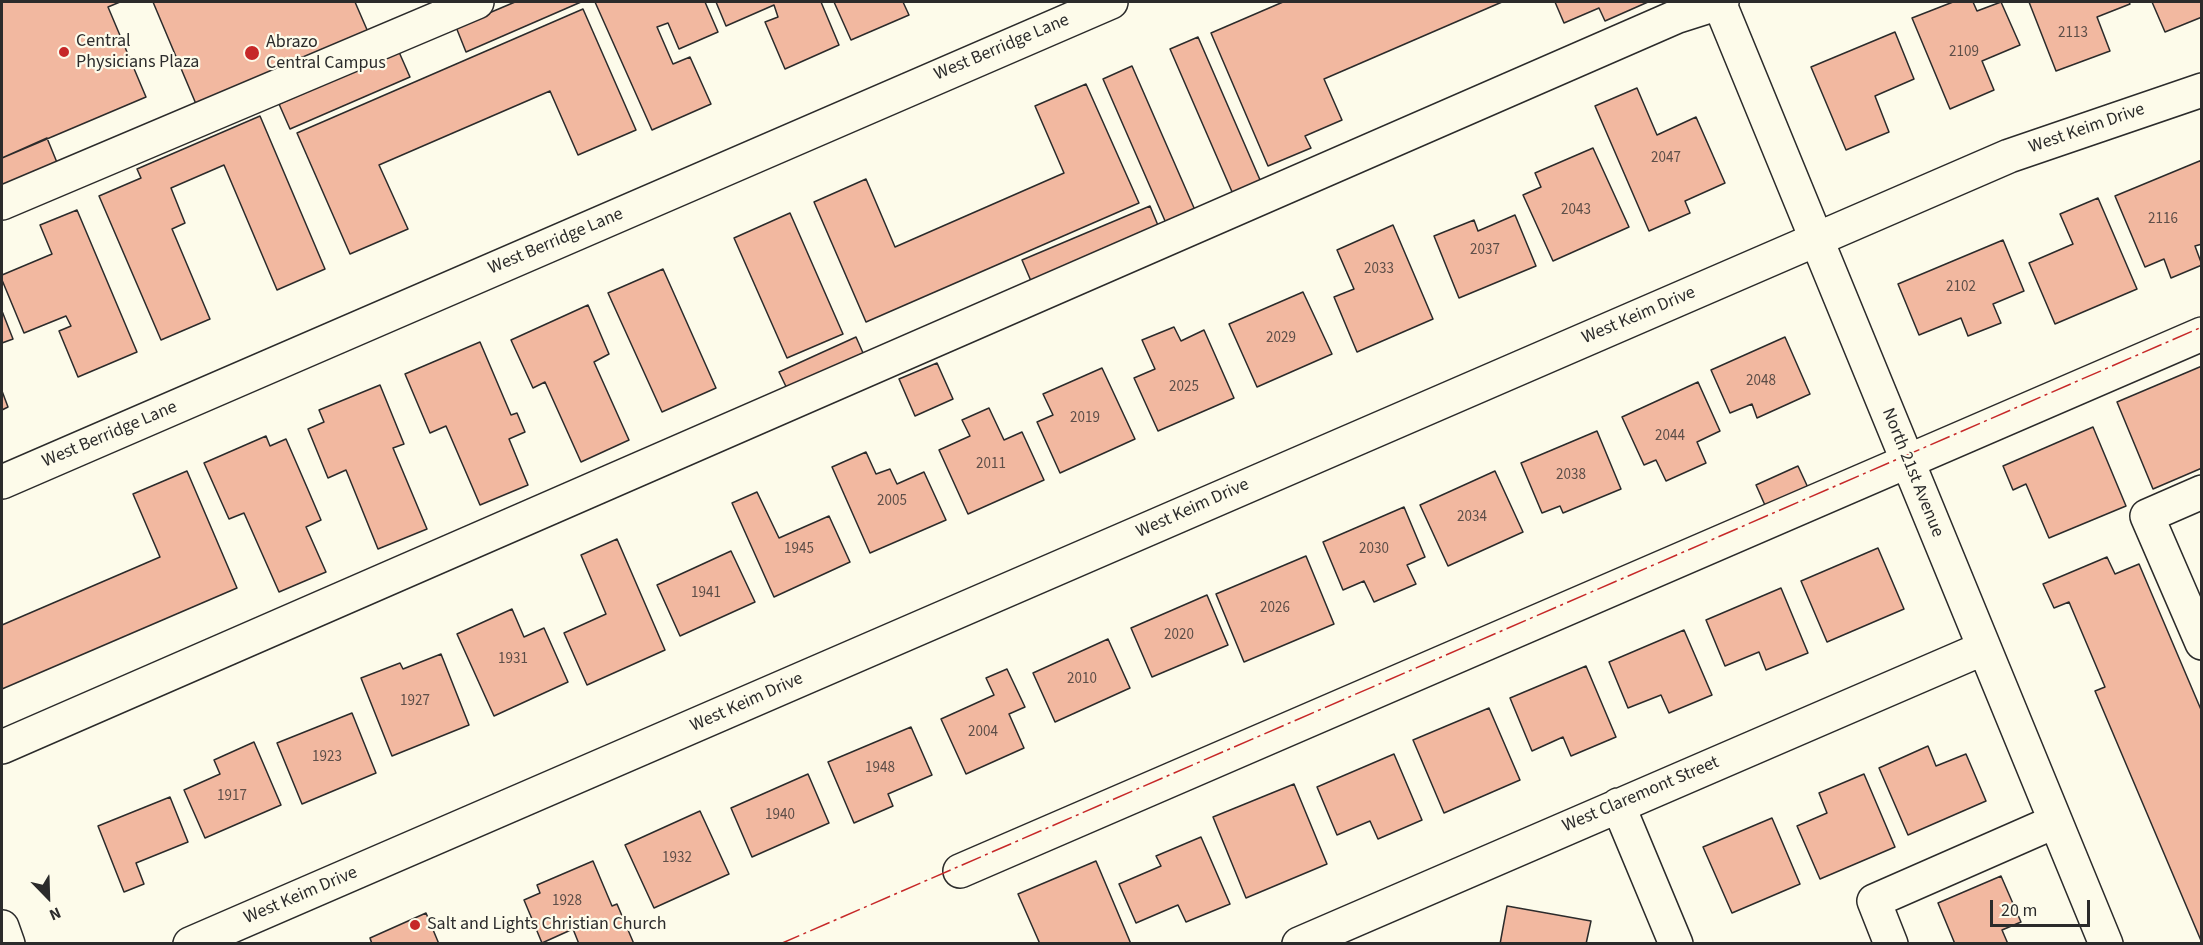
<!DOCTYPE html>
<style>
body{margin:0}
#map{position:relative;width:2203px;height:945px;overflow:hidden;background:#fdfbea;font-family:"Source Sans 3",sans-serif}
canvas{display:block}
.frame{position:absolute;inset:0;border:3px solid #2b2b2b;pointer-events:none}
.north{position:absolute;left:18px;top:867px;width:60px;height:60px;-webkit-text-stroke:4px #fdfbea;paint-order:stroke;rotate:157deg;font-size:16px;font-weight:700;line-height:24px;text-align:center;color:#2b2b2b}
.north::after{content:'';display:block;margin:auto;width:21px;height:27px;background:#2b2b2b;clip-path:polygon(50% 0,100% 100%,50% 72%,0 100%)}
.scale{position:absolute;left:1990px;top:900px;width:100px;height:27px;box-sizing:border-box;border:3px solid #2b2b2b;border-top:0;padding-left:8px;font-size:18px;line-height:21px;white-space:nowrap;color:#2b2b2b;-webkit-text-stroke:4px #fdfbea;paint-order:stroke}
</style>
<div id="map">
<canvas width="2203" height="945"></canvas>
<div class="frame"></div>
<div class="north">N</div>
<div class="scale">20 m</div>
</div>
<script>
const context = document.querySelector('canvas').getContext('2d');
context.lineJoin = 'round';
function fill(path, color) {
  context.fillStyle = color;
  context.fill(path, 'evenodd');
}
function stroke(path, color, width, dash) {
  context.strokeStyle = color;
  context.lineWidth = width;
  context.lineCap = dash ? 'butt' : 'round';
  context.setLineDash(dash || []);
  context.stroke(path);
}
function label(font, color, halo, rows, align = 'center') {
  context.font = font + ' "Source Sans 3",sans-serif';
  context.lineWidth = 4.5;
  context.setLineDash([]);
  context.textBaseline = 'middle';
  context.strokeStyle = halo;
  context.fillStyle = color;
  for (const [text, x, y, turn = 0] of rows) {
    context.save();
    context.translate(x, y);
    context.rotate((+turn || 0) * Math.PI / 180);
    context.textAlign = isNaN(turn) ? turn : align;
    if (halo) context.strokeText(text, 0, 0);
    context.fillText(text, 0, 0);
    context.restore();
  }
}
const building = new Path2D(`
 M 2,2 L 120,2 L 108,7 L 146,97 L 2,158 Z
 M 153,2 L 355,2 L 368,32 L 196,104 Z
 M 515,2 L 581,2 L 466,52 L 456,27 Z
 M 595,2 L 705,2 L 718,32 L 679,49 L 668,23 L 657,27 L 673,64 L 690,57 L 711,104 L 652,130 Z
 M 716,2 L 821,2 L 839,45 L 785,69 L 765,22 L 778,17 L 774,5 L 726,26 Z
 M 834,2 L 903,2 L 909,15 L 851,40 Z
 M 1283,2 L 1502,2 L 1324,79 L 1342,120 L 1305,136 L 1311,148 L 1268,166 L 1211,33 Z
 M 1555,2 L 1648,2 L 1605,21 L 1599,8 L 1564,23 Z
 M 1953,2 L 1973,2 L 1977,11 L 2001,2 L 2020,45 L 1982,61 L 1994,90 L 1950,109 L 1912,18 Z
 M 2029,2 L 2129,2 L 2130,4 L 2097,17 L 2110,51 L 2056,71 Z
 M 2152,2 L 2202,2 L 2202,17 L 2165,32 Z
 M 583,9 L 636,130 L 578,155 L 550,91 L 379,165 L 408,229 L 350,254 L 297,133 Z
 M 1895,32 L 1914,79 L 1875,96 L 1889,132 L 1846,150 L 1811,67 Z
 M 1198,37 L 1264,189 L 1236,201 L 1170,49 Z
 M 399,52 L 410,77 L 290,129 L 279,104 Z
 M 1132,66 L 1198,217 L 1169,230 L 1103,79 Z
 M 1086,84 L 1139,203 L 866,322 L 814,202 L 866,179 L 895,247 L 1064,173 L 1035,106 Z
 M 1637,88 L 1657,135 L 1696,117 L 1725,183 L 1685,201 L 1690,213 L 1649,231 L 1595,106 Z
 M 260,116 L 325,269 L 277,290 L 224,165 L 171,188 L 185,223 L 172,229 L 210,319 L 161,340 L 99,196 L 141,178 L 137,169 Z
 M 47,138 L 58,165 L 2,188 L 2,158 Z
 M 1593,148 L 1629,227 L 1553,261 L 1523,195 L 1541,187 L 1535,173 Z
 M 2202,160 L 2202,244 L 2195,246 L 2202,265 L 2171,278 L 2164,259 L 2145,267 L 2115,196 Z
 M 2098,198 L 2137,289 L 2055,324 L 2029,263 L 2073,244 L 2060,214 Z
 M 1150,206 L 1162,235 L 1034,288 L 1022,260 Z
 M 77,210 L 137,352 L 78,377 L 59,331 L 71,326 L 66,316 L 24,333 L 2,280 L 2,275 L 52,254 L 40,225 Z
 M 790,213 L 843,334 L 787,358 L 734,238 Z
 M 1515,215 L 1536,266 L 1459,298 L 1434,236 L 1474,220 L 1478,231 Z
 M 1393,225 L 1433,319 L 1357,352 L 1334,297 L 1354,289 L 1337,250 Z
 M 2003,240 L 2024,291 L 1993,304 L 2001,323 L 1968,336 L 1961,318 L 1919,335 L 1898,284 Z
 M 663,269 L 716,388 L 662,412 L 608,293 Z
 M 1303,292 L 1332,354 L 1257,387 L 1229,324 Z
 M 588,305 L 609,354 L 594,362 L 629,440 L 581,462 L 545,382 L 533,388 L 511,340 Z
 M 2,311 L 13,339 L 2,343 Z
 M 1174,327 L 1181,341 L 1204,330 L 1234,398 L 1158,431 L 1134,378 L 1155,369 L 1142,340 Z
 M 856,337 L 867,362 L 791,397 L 779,372 Z
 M 1785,337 L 1810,394 L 1757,418 L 1752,404 L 1730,413 L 1711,370 Z
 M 480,342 L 511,415 L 517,413 L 525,432 L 509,439 L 528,485 L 480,505 L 446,426 L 430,433 L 405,374 Z
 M 937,363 L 953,399 L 915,416 L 899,379 Z
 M 2202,366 L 2202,468 L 2153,489 L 2117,402 Z
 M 1102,368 L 1135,439 L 1060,473 L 1037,422 L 1053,415 L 1043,394 Z
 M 1698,382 L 1720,431 L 1697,442 L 1706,463 L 1666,481 L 1656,460 L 1644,465 L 1622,417 Z
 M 380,385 L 404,444 L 393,448 L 427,529 L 378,549 L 346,470 L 328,478 L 308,429 L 324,422 L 319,410 Z
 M 2,391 L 8,407 L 2,410 Z
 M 989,408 L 1004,440 L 1022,432 L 1044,480 L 968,514 L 939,450 L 970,436 L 962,420 Z
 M 2093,427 L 2126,506 L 2049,538 L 2026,484 L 2013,490 L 2003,466 Z
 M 1597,431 L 1621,489 L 1563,513 L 1560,506 L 1542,513 L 1521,463 Z
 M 266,436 L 270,446 L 286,439 L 309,492 L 321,520 L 306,527 L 326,572 L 279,592 L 244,513 L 229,519 L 204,463 Z
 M 866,452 L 876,474 L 890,469 L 897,484 L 924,472 L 946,520 L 870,553 L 832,467 Z
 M 1798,466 L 1810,492 L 1768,512 L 1756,485 Z
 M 187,471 L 237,588 L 2,689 L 2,625 L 160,557 L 133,494 Z
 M 1495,471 L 1523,532 L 1448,566 L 1420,505 Z
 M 757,492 L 779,538 L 829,516 L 850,562 L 774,597 L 732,503 Z
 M 1404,507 L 1425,557 L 1407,565 L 1416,584 L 1374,602 L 1364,581 L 1343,590 L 1323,542 Z
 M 617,539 L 665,650 L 587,685 L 564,633 L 606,614 L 581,555 Z
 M 1878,548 L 1904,609 L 1827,642 L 1801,581 Z
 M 731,551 L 755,602 L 680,636 L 657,585 Z
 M 1306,556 L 1334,624 L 1244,662 L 1216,594 Z
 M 2107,557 L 2115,574 L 2139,564 L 2202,712 L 2202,943 L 2095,691 L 2105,687 L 2069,602 L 2054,608 L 2043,584 Z
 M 1781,588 L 1808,653 L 1766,670 L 1759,652 L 1725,666 L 1706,620 Z
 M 1207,595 L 1228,645 L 1152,677 L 1131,628 Z
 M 512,609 L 524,637 L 544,628 L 568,682 L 494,716 L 457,634 Z
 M 1684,630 L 1712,695 L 1669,713 L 1661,695 L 1628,708 L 1609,662 Z
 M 1108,639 L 1130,688 L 1055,722 L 1033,673 Z
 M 441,654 L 469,725 L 392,756 L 361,678 L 400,663 L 403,669 Z
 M 1586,666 L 1616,737 L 1571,756 L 1563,737 L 1532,751 L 1510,698 Z
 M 1007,669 L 1025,707 L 1009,714 L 1024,748 L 966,774 L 941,719 L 994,695 L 986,678 Z
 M 1489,708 L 1520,780 L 1444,813 L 1413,740 Z
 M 352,713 L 376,773 L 302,804 L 277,743 Z
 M 911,727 L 932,775 L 888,794 L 893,806 L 854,823 L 828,762 Z
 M 254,742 L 281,805 L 205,838 L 184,790 L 220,774 L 214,760 Z
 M 1928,746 L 1936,766 L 1966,754 L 1986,801 L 1908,835 L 1879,768 Z
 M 1394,754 L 1422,820 L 1378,839 L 1370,821 L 1337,835 L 1317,787 Z
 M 808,774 L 829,823 L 752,857 L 731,808 Z
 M 1864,774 L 1895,847 L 1820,879 L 1797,826 L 1827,813 L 1819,793 Z
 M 1294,784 L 1327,864 L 1246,898 L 1213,817 Z
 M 170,797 L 188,842 L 136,863 L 144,884 L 124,892 L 98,826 Z
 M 700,811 L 729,874 L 654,908 L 625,845 Z
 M 1772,818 L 1800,884 L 1732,913 L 1703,847 Z
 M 1201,837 L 1230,904 L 1186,922 L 1178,905 L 1136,923 L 1119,884 L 1161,866 L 1156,856 Z
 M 593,861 L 612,906 L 617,904 L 634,944 L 579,944 L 573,929 L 542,943 L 524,900 L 540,893 L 537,885 Z
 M 1096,861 L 1131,944 L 1040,944 L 1018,894 Z
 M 2001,876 L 2021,922 L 2002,930 L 2008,944 L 1955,944 L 1938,903 Z
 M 1507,906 L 1591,921 L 1586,944 L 1500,944 Z
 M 426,913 L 439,944 L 372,944 L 370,938 Z`);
const minor = new Path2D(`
 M 1719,2 L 2106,944
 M 2,203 L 477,2
 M 2,482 L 1111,2
 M 2202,492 L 2147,516 L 2202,643
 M 2,747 L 1678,16 L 1722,2
 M 1618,805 L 1676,944
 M 960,871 L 2202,334
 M 190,944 L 2009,156 L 2202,90
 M 1299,944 L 1984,648
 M 1891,944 L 1874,901 L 2054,822`);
const major = new Path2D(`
 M 2,927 L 8,944`);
const power = new Path2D(`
 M 780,944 L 2202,327`);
const markers = [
 [64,52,6,"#c62828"],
 [252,53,8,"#c62828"],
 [415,925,6,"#c62828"]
];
const numberNames = [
 ["2113",2073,34],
 ["2109",1964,53],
 ["2047",1666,159],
 ["2043",1576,211],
 ["2116",2163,220],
 ["2037",1485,251],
 ["2033",1379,270],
 ["2102",1961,288],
 ["2029",1281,339],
 ["2048",1761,382],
 ["2025",1184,388],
 ["2019",1085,419],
 ["2044",1670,437],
 ["2011",991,465],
 ["2038",1571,476],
 ["2005",892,502],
 ["2034",1472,518],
 ["1945",799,550],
 ["2030",1374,550],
 ["1941",706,594],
 ["2026",1275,609],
 ["2020",1179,636],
 ["1931",513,660],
 ["2010",1082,680],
 ["1927",415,702],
 ["2004",983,733],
 ["1923",327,758],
 ["1948",880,769],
 ["1917",232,797],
 ["1940",780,816],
 ["1932",677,859],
 ["1928",567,902]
];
const poiNames = [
 ["Central",76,42],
 ["Physicians Plaza",76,63],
 ["Abrazo",266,43],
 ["Central Campus",266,64],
 ["Salt and Lights Christian Church",427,925]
];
const streetNames = [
 ["West Berridge Lane",1002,48,-23],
 ["West Keim Drive",2087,129,-19],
 ["West Berridge Lane",556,242,-23],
 ["West Keim Drive",1639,316,-23],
 ["West Berridge Lane",110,435,-23],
 ["North 21st Avenue",1912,473,68],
 ["West Keim Drive",1193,509,-24],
 ["West Keim Drive",747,703,-24],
 ["West Claremont Street",1641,795,-23],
 ["West Keim Drive",301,896,-23]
];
fill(building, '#f2b8a0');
stroke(building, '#2b2b2b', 1.5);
stroke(minor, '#2b2b2b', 36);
stroke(major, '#2b2b2b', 36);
stroke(minor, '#fdfbea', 33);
stroke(major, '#fdfbea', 33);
stroke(power, '#c62828', 1.5, [21, 4.5, 3, 4.5]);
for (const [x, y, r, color] of markers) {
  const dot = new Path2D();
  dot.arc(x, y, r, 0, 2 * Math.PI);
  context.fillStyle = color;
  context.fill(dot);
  stroke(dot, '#fdfbea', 2);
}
label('15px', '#5d4e48', null, numberNames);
label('18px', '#2b2b2b', '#fdfbea', poiNames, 'left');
label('18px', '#2b2b2b', '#fdfbea', streetNames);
</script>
